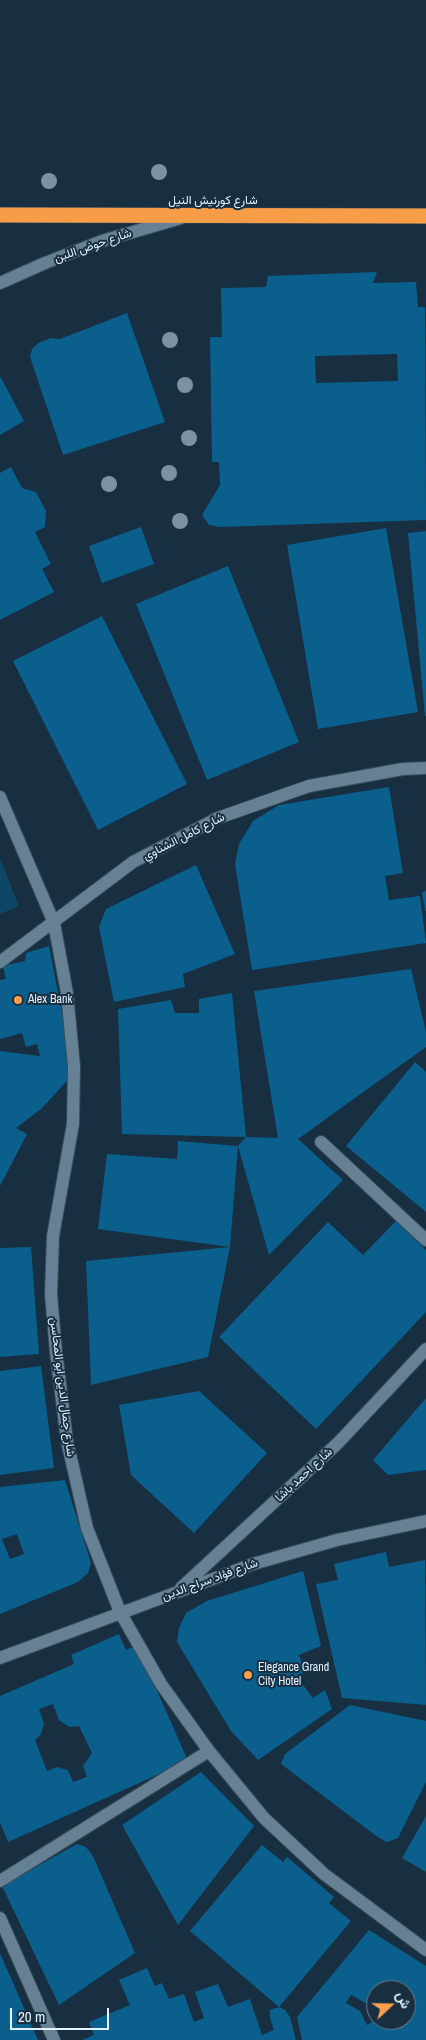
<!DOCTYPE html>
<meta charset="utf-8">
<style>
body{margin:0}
#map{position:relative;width:426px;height:2040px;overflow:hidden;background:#172f40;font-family:"Archivo Narrow",Vazirmatn,sans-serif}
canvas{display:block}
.north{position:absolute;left:366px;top:1980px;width:50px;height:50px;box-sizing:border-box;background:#172f40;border:1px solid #697d8c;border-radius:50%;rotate:69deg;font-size:14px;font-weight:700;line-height:20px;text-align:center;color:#e4f2fd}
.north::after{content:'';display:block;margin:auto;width:18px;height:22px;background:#f9a04d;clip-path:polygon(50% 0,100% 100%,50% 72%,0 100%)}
.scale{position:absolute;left:10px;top:2008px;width:99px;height:22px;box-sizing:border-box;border:2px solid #e4f2fd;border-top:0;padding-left:6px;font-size:15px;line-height:18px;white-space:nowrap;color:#e4f2fd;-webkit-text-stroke:4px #172f40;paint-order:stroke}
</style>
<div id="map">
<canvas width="426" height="2040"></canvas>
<div class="north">ش</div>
<div class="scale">20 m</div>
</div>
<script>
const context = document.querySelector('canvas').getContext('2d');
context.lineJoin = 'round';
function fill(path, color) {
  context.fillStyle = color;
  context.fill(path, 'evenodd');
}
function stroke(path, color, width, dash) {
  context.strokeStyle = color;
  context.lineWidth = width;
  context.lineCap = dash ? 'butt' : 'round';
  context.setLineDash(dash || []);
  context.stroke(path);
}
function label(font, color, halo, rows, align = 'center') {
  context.font = font + ' "Archivo Narrow",Vazirmatn,sans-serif';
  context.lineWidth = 4;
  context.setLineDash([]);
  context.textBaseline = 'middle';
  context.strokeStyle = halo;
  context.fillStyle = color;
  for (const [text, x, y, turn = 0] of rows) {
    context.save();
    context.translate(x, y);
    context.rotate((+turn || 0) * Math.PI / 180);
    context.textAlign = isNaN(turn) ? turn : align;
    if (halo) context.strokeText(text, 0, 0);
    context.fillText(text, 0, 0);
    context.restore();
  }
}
const green = new Path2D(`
 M 0,858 L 19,906 L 0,914 Z`);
const building = new Path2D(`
 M 377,272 L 373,283 L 416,282 L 418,307 L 425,307 L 426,520 L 220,527 L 209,525 L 202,515 L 220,485 L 219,462 L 212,462 L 210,337 L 222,337 L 221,288 L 266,287 L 268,276 ZM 397,354 L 398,381 L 316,383 L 315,356 Z
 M 127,313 L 165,422 L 63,455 L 30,357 L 32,349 L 38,343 L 51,338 L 60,339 Z
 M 0,376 L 24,421 L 0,435 Z
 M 11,467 L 22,488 L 36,492 L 46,511 L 45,527 L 35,532 L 51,564 L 42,569 L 54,592 L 0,620 L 0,473 Z
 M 141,527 L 154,564 L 102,583 L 89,546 Z
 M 386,528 L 418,712 L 318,729 L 287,545 Z
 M 426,531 L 426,716 L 425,716 L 408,533 Z
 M 228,566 L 299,742 L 207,780 L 136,604 Z
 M 102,616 L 187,784 L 98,830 L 13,661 Z
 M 389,787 L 403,873 L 385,876 L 389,900 L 420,896 L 426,943 L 252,970 L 235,864 L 239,844 L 253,821 L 279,805 Z
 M 196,865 L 235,954 L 183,974 L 185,987 L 114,1002 L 99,927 L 106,909 Z
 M 426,891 L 426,911 L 425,911 L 422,892 Z
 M 49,946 L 69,1049 L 67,1081 L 41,1109 L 16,1128 L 27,1134 L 0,1186 L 0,1051 L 40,1056 L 37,1044 L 26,1047 L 22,1033 L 0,1039 L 0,980 L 6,979 L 3,966 L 25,961 L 26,953 Z
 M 411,969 L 426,1032 L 426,1047 L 298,1139 L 343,1180 L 269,1255 L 238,1146 L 246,1137 L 278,1138 L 254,991 Z
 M 232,993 L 246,1137 L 122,1134 L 118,1009 L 171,1000 L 175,1013 L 199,1013 L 199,999 Z
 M 415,1062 L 426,1072 L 426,1212 L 346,1146 Z
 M 178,1141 L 238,1146 L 230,1247 L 208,1357 L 91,1385 L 86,1261 L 230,1247 L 98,1229 L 107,1154 L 177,1159 Z
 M 396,1221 L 426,1250 L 426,1312 L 316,1429 L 219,1337 L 328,1222 L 363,1255 Z
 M 31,1247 L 39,1354 L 0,1357 L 0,1248 Z
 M 41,1366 L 54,1468 L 0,1475 L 0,1371 Z
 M 199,1391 L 267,1453 L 194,1533 L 131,1475 L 119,1405 Z
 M 426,1398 L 426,1470 L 388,1475 L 373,1460 Z
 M 65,1480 L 91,1563 L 88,1573 L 78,1582 L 0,1614 L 0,1487 ZM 17,1534 L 24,1554 L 10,1559 L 2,1539 Z
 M 386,1552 L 389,1567 L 425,1560 L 426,1705 L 342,1698 L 316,1584 L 338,1580 L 334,1564 Z
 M 303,1571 L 321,1646 L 299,1655 L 305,1671 L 297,1677 L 313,1698 L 325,1690 L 332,1709 L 258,1760 L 231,1731 L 177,1642 L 179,1628 L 186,1613 L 207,1601 Z
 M 119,1634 L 126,1650 L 137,1645 L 188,1761 L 8,1842 L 0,1822 L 0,1696 L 74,1664 L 71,1655 ZM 53,1704 L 59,1720 L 69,1727 L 79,1726 L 92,1753 L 83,1766 L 87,1777 L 73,1782 L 68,1770 L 57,1767 L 47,1771 L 35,1740 L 41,1734 L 44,1723 L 39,1709 Z
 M 350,1705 L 426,1721 L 426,1782 L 398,1838 L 387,1842 L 379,1838 L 281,1764 L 285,1754 Z
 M 201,1772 L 254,1826 L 178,1925 L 122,1825 Z
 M 426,1816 L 426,1872 L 402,1858 Z
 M 77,1844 L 86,1847 L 93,1856 L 135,1953 L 59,2005 L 2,1886 Z
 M 262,1845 L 283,1862 L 287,1857 L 334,1897 L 329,1903 L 351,1921 L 279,2007 L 285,2010 L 290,2017 L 296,2040 L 82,2040 L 94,2035 L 89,2022 L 130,2005 L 119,1980 L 147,1968 L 155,1986 L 162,1983 L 169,1999 L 184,1994 L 194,2022 L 204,2018 L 195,1992 L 218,1984 L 228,2007 L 250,1999 L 262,2035 L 274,2030 L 270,2018 L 270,2010 L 279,2007 L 190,1931 Z
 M 369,1930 L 426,1966 L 426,2040 L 302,2040 L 297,2017 ZM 376,1990 L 406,1990 L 406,2020 L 376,2020 L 367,2025 L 360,2011 L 346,2003 L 351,1995 L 376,2009 Z
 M 0,1953 L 38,2040 L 0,2040 Z`);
const street = new Path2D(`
 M 0,283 L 45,263 L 102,241 L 181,218
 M 0,797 L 54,923 L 67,993 L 74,1066 L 73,1124 L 53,1236 L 51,1294 L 56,1352 L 67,1441 L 87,1528 L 120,1612 L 161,1684 L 209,1751 L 264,1818 L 324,1874 L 426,1950
 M 0,962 L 133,862 L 218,818 L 309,786 L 403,769 L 426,768
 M 321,1142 L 426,1240
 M 181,1588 L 338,1443 L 426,1349
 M 0,1658 L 253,1564 L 337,1540 L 426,1521
 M 0,1881 L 209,1751
 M 0,1918 L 54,2040`);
const highway = new Path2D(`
 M 0,215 L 426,216`);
const trees = [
 [159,172],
 [49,181],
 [170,340],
 [185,385],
 [189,438],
 [169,473],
 [109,484],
 [180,521]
];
const markers = [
 [18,1000,5,"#f9a04d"],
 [248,1675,5,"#f9a04d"]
];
const streetNames = [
 ["شارع كورنيش النيل",213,201],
 ["شارع حوض اللبن",93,246,-19],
 ["شارع كامل الشناوي",184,837,-27],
 ["شارع جمال الدين ابو المحاسن",62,1387,83],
 ["شارع احمد باشا",304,1475,-43],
 ["شارع فؤاد سراج الدين",210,1580,-20]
];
const poiNames = [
 ["Alex Bank",28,1000],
 ["Elegance Grand",258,1668],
 ["City Hotel",258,1682]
];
fill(green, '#0d4666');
fill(building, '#0a5f8d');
stroke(street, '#374c5a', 14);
stroke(highway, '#374c5a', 16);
stroke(street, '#668194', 12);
stroke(highway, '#f79c47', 15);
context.fillStyle = '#7c92a2';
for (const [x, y] of trees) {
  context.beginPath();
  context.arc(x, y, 8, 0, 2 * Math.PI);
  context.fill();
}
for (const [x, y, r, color] of markers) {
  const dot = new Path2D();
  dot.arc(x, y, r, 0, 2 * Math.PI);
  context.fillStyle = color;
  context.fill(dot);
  stroke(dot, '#172f40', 2);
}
label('12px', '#e4f2fd', '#172f40', streetNames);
label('12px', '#e4f2fd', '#172f40', poiNames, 'left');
</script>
